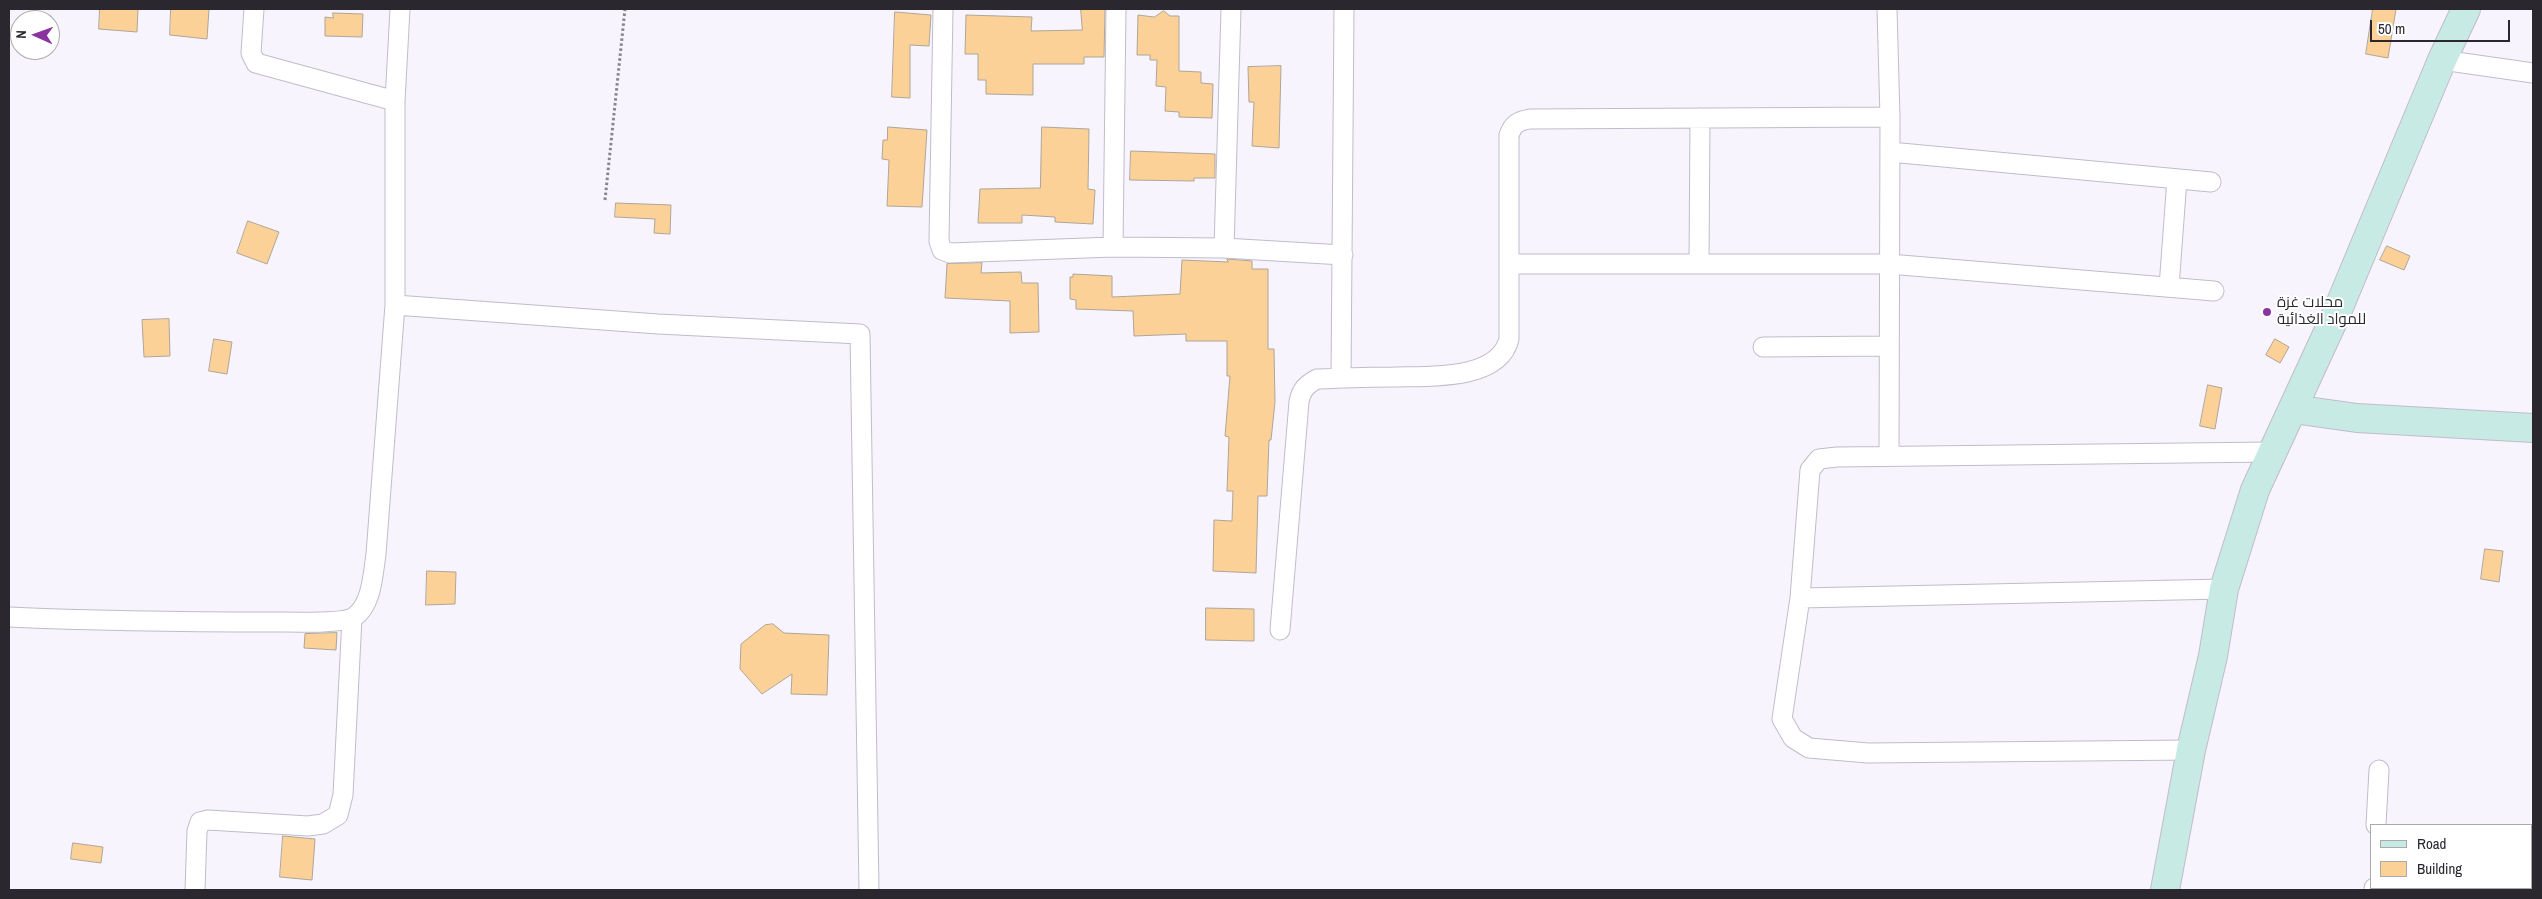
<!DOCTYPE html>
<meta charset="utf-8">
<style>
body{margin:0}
#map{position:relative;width:2542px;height:899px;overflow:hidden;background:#f7f4fd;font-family:"Archivo Narrow",sans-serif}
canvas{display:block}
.frame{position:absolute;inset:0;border:10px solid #2a282e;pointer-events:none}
.legend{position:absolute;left:2370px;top:824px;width:162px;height:65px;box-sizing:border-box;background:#fff;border:1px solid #aaa9ab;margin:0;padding:6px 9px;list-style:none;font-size:15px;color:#2a282e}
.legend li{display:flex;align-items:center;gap:10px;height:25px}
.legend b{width:25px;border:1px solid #aaa9ab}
.north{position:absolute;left:10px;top:10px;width:50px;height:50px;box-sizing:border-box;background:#fff;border:1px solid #aaa9ab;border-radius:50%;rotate:272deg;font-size:14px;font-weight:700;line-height:20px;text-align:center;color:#2a282e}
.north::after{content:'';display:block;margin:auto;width:18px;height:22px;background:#8a34a2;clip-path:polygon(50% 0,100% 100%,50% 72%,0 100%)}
.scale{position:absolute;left:2370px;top:20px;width:140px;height:22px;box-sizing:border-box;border:2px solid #2a282e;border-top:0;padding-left:6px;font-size:15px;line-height:18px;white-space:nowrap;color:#2a282e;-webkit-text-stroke:4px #fff;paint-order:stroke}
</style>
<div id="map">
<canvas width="2542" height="899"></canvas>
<div class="frame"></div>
<ul class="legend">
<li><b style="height:6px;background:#c7eae5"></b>Road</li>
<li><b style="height:14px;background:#fbd198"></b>Building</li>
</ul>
<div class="north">N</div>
<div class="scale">50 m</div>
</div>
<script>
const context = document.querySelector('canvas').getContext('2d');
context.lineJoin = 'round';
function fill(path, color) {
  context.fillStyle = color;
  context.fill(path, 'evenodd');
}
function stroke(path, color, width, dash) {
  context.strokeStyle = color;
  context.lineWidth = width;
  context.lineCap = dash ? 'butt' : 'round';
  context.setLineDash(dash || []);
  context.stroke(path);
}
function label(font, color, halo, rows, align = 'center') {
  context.font = font + ' "Archivo Narrow",Cairo,sans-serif';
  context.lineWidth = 4;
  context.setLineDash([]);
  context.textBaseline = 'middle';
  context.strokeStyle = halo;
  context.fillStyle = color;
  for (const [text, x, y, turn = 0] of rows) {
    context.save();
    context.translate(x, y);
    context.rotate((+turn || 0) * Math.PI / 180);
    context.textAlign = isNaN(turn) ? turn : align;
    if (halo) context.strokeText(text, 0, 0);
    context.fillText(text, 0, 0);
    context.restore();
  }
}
const building = new Path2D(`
 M 100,9 L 138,9 L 137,32 L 99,29 Z
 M 171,9 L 209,9 L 207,39 L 170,35 Z
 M 1081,9 L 1105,9 L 1104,57 L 1084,57 L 1084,64 L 1033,64 L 1033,95 L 986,94 L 986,80 L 978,80 L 978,54 L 965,54 L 966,15 L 1032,17 L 1031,31 L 1082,30 Z
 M 2373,9 L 2396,9 L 2388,58 L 2366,54 Z
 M 1164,11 L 1170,16 L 1179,16 L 1179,71 L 1201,72 L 1201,83 L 1213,84 L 1212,118 L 1179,117 L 1179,112 L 1165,111 L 1166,87 L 1156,86 L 1157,60 L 1150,60 L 1150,55 L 1137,55 L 1138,15 L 1154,17 Z
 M 895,12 L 931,15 L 929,46 L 910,45 L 910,98 L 892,97 Z
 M 333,13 L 363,14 L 362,37 L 325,36 L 325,17 L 333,18 Z
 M 1281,66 L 1279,148 L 1252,146 L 1254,102 L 1249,102 L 1248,67 Z
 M 888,127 L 927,130 L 922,207 L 887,206 L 889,160 L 882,159 L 883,140 L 887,140 Z
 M 1042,127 L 1089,129 L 1088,189 L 1095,190 L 1093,224 L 1055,222 L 1055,217 L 1022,215 L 1022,223 L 978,223 L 980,189 L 1040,188 Z
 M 1131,151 L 1215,154 L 1215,178 L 1194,178 L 1194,181 L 1130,180 Z
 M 616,203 L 671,205 L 670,234 L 654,233 L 655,219 L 615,217 Z
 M 248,221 L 279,232 L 267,264 L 237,253 Z
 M 2387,246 L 2410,256 L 2404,270 L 2380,260 Z
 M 1227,259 L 1252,261 L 1252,269 L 1268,269 L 1268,349 L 1274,349 L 1275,402 L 1271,440 L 1269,440 L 1267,496 L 1258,496 L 1256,573 L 1213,571 L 1214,520 L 1232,521 L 1233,491 L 1227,491 L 1229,437 L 1225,436 L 1230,376 L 1227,376 L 1227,341 L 1186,341 L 1186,334 L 1134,336 L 1133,311 L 1076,309 L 1076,300 L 1070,299 L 1070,277 L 1073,277 L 1073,274 L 1112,276 L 1112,297 L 1180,294 L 1182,260 L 1228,262 Z
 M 982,263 L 981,273 L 1021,272 L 1022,283 L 1038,283 L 1039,332 L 1010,333 L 1010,301 L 945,298 L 947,264 Z
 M 169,319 L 170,356 L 144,357 L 142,320 Z
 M 214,339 L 232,342 L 227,374 L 209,371 Z
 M 2275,339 L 2289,347 L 2280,363 L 2266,355 Z
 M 2208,385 L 2222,388 L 2215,429 L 2200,426 Z
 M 2485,549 L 2503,551 L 2499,582 L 2481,579 Z
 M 427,571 L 456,572 L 455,604 L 426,605 Z
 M 1206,608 L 1254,609 L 1254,641 L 1206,640 Z
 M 773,624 L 784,633 L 829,635 L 827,695 L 791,694 L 792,674 L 762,694 L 740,669 L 741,644 L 765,625 Z
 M 337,633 L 336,650 L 304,648 L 305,634 Z
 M 283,836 L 315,839 L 312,880 L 280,877 Z
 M 73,843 L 103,847 L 101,863 L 71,859 Z`);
const path = new Path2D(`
 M 605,200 L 625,9`);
const street = new Path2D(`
 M 254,9 L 251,53 L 256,63 L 395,101
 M 943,9 L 939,241 L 942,250 L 950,253 L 1113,247 L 1224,248 L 1343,255
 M 1887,9 L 1890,117 L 1889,456
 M 2442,60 L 2533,73
 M 1890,152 L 2211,182
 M 1113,247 L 1116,9
 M 1224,248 L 1231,9
 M 1510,264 L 1889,264 L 2214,291
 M 1699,264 L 1700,118
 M 2169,287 L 2177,179
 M 395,305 L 658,324 L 860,334 L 869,890
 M 1763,347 L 1889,346
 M 1341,378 L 1344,9
 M 1800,598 L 2224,589
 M 9,617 C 97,621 186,622 275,622 C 290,622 343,624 354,617 C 372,605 373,574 376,554 L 395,305 L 395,101 L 400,9
 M 1280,630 L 1299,402 C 1301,390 1306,385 1317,379 C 1343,378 1368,377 1394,377 C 1428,376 1499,381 1509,339 L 1509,135 C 1513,124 1518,121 1530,119 L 1890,117
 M 2191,750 L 1868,753 L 1809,748 L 1793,738 L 1782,719 L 1800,598 L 1810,470 L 1819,459 L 1837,457 L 2271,452
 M 2376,825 L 2379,770
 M 195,890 L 197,831 L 200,822 L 208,820 L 308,826 L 323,824 L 338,815 L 343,795 L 352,618
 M 2374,890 L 2374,888`);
const secondary = new Path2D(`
 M 2293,409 L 2357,418 L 2533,428
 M 2165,890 L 2191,750 L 2213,656 L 2224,589 L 2255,490 L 2334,319 L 2442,60 L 2466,9`);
const markers = [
 [2267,312,5,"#8a34a2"]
];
const poiNames = [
 ["محلات غزة",2277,303],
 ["للمواد الغذائية",2277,320]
];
fill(building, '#fbd198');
stroke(building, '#aea598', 1);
stroke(street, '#c0bccb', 21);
stroke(secondary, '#c0bccb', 30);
stroke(path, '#87858c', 3, [2.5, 2.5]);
stroke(street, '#fff', 19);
stroke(secondary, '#c7eae5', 28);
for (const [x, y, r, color] of markers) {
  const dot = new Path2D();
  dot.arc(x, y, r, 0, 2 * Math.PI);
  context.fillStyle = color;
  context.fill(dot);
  stroke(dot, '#fff', 2);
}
label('15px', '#2a282e', '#fff', poiNames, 'left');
</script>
